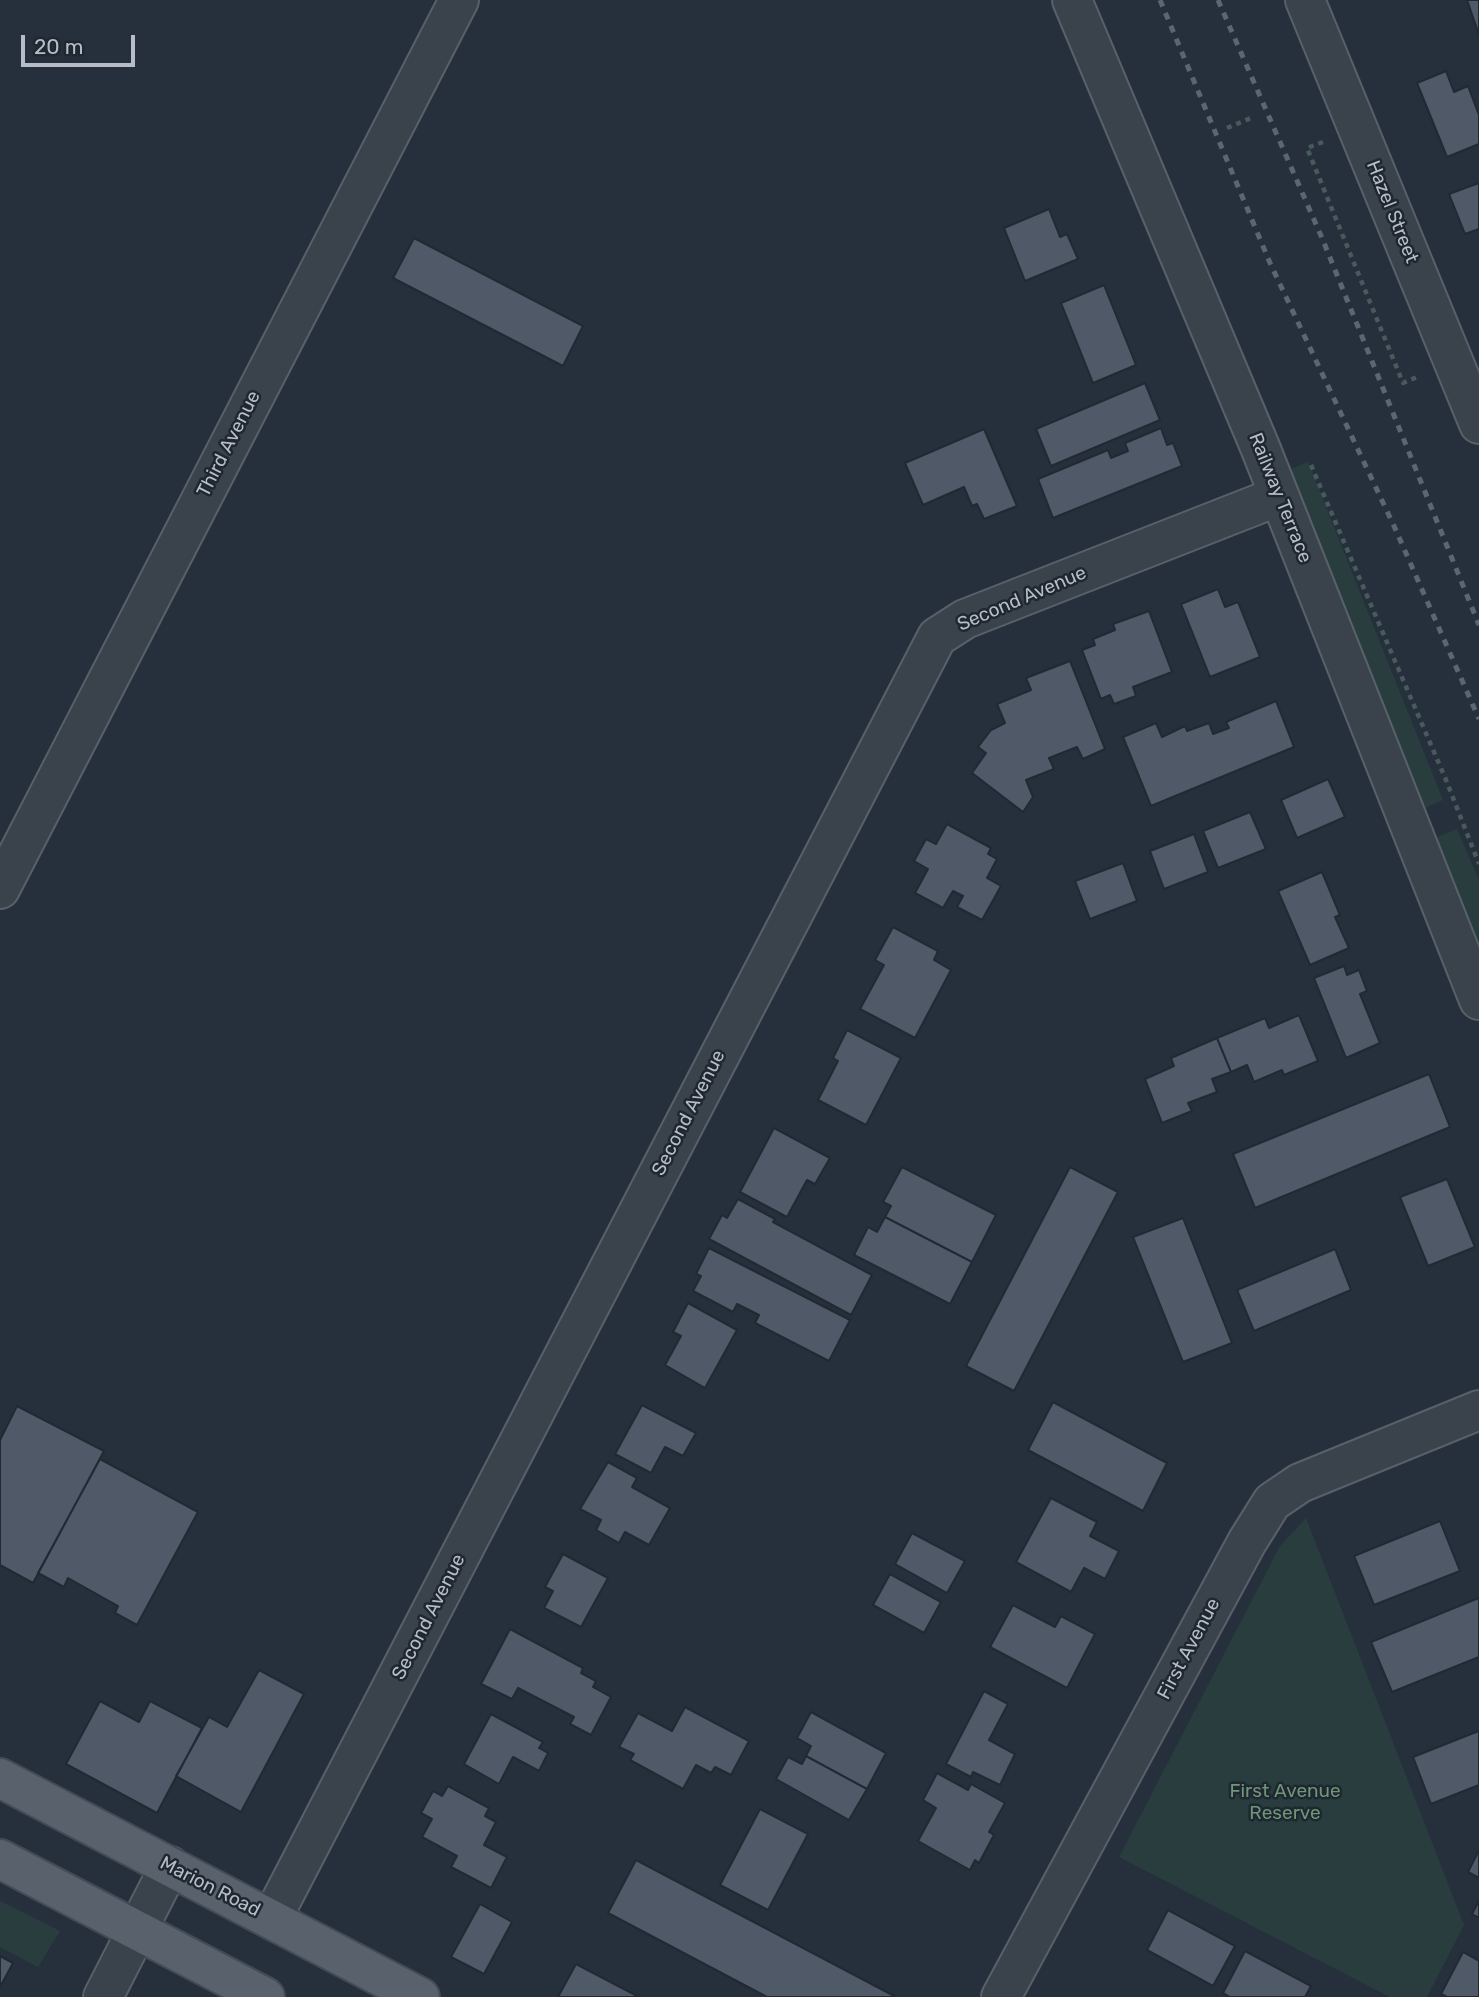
<!DOCTYPE html>
<style>
body{margin:0}
#map{position:relative;width:1479px;height:1997px;overflow:hidden;background:#26303c;font-family:Rubik,sans-serif}
canvas{display:block}
.scale{position:absolute;left:21px;top:35px;width:114px;height:32px;box-sizing:border-box;border:4px solid #b6bdc7;border-top:0;padding-left:9px;font-size:21px;line-height:24px;white-space:nowrap;color:#b6bdc7;-webkit-text-stroke:5px #1f2731;paint-order:stroke}
</style>
<div id="map">
<canvas width="1479" height="1997"></canvas>
<div class="scale">20 m</div>
</div>
<script>
const context = document.querySelector('canvas').getContext('2d');
context.lineJoin = 'round';
function fill(path, color) {
  context.fillStyle = color;
  context.fill(path, 'evenodd');
}
function stroke(path, color, width, dash) {
  context.strokeStyle = color;
  context.lineWidth = width;
  context.lineCap = dash ? 'butt' : 'round';
  context.setLineDash(dash || []);
  context.stroke(path);
}
function label(font, color, halo, rows, align = 'center') {
  context.font = font + ' Rubik,sans-serif';
  context.lineWidth = 5;
  context.setLineDash([]);
  context.textBaseline = 'middle';
  context.strokeStyle = halo;
  context.fillStyle = color;
  for (const [text, x, y, turn = 0] of rows) {
    context.save();
    context.translate(x, y);
    context.rotate((+turn || 0) * Math.PI / 180);
    context.textAlign = isNaN(turn) ? turn : align;
    if (halo) context.strokeText(text, 0, 0);
    context.fillText(text, 0, 0);
    context.restore();
  }
}
const green = new Path2D(`
 M 1308,462 L 1443,800 L 1425,808 L 1286,471 Z
 M 1457,829 L 1479,880 L 1479,950 L 1435,838 Z
 M 1306,1518 L 1464,1925 L 1427,1997 L 1390,1997 L 1119,1857 L 1280,1546 Z
 M 0,1901 L 60,1931 L 38,1967 L 0,1947 Z`);
const building = new Path2D(`
 M 1467,0 L 1479,0 L 1479,35 Z
 M 1446,71 L 1454,92 L 1468,86 L 1479,115 L 1479,144 L 1447,157 L 1417,83 Z
 M 1479,183 L 1479,229 L 1465,234 L 1449,194 Z
 M 1049,209 L 1060,237 L 1067,234 L 1078,259 L 1025,281 L 1004,228 Z
 M 414,238 L 583,326 L 563,366 L 393,278 Z
 M 1104,285 L 1136,365 L 1093,383 L 1061,303 Z
 M 1145,383 L 1160,420 L 1051,466 L 1036,429 Z
 M 1161,428 L 1167,445 L 1173,443 L 1182,466 L 1053,518 L 1038,479 L 1108,450 L 1111,458 L 1128,451 L 1125,443 Z
 M 984,429 L 1017,506 L 984,519 L 977,504 L 972,506 L 964,487 L 923,505 L 905,463 Z
 M 1218,589 L 1225,607 L 1238,602 L 1260,657 L 1210,677 L 1181,604 Z
 M 1149,611 L 1172,672 L 1133,687 L 1136,696 L 1114,704 L 1110,695 L 1101,699 L 1082,650 L 1095,645 L 1093,639 L 1115,630 L 1113,624 Z
 M 1070,661 L 1105,749 L 1083,759 L 1077,747 L 1049,758 L 1054,769 L 1026,780 L 1033,797 L 1023,812 L 972,773 L 986,753 L 978,747 L 991,730 L 1005,723 L 997,704 L 1031,690 L 1026,678 Z
 M 1276,701 L 1294,747 L 1151,806 L 1123,737 L 1156,723 L 1162,737 L 1185,726 L 1187,731 L 1209,723 L 1213,734 L 1229,728 L 1226,722 Z
 M 1328,779 L 1345,817 L 1297,838 L 1281,800 Z
 M 1250,812 L 1266,849 L 1218,868 L 1203,831 Z
 M 947,824 L 991,848 L 988,854 L 997,859 L 987,878 L 1001,886 L 982,920 L 957,907 L 963,896 L 953,891 L 943,908 L 915,893 L 928,869 L 914,861 L 926,839 L 936,844 Z
 M 1194,834 L 1208,872 L 1164,889 L 1150,851 Z
 M 1123,863 L 1137,901 L 1090,919 L 1075,881 Z
 M 1322,872 L 1340,915 L 1335,917 L 1349,948 L 1310,965 L 1278,891 Z
 M 893,927 L 938,951 L 934,960 L 951,970 L 915,1038 L 860,1009 L 884,965 L 875,960 Z
 M 1344,966 L 1347,975 L 1359,970 L 1367,991 L 1360,994 L 1380,1043 L 1346,1058 L 1314,978 Z
 M 1299,1015 L 1318,1061 L 1284,1075 L 1282,1070 L 1254,1082 L 1247,1065 L 1231,1072 L 1217,1038 L 1265,1018 L 1269,1028 Z
 M 847,1030 L 901,1058 L 866,1125 L 818,1100 L 838,1061 L 833,1058 Z
 M 1217,1038 L 1231,1072 L 1212,1079 L 1217,1092 L 1188,1103 L 1192,1111 L 1162,1123 L 1145,1079 L 1174,1066 L 1171,1058 Z
 M 1429,1074 L 1450,1127 L 1255,1208 L 1233,1154 Z
 M 774,1128 L 830,1158 L 815,1184 L 807,1180 L 787,1217 L 740,1192 Z
 M 902,1167 L 996,1215 L 972,1262 L 885,1217 L 891,1206 L 883,1202 Z
 M 1070,1167 L 1118,1192 L 1014,1391 L 966,1366 Z
 M 1447,1179 L 1475,1247 L 1428,1266 L 1400,1197 Z
 M 738,1199 L 775,1219 L 773,1222 L 872,1275 L 851,1315 L 709,1239 L 722,1215 L 727,1218 Z
 M 885,1217 L 972,1262 L 950,1304 L 854,1255 L 868,1227 L 877,1232 Z
 M 1183,1218 L 1232,1343 L 1183,1362 L 1133,1237 Z
 M 709,1248 L 850,1320 L 829,1361 L 755,1323 L 759,1315 L 737,1304 L 733,1312 L 693,1291 L 701,1276 L 696,1274 Z
 M 1335,1249 L 1351,1290 L 1254,1331 L 1237,1290 Z
 M 688,1303 L 737,1330 L 705,1388 L 665,1365 L 681,1336 L 673,1332 Z
 M 1053,1402 L 1167,1463 L 1143,1511 L 1028,1450 Z
 M 642,1405 L 696,1433 L 683,1456 L 665,1447 L 651,1473 L 615,1454 Z
 M 17,1406 L 104,1451 L 33,1583 L 0,1565 L 0,1440 Z
 M 100,1459 L 198,1512 L 137,1625 L 115,1613 L 118,1606 L 68,1578 L 64,1587 L 38,1573 Z
 M 608,1462 L 637,1478 L 632,1487 L 670,1508 L 649,1545 L 625,1532 L 619,1543 L 596,1530 L 601,1520 L 580,1509 Z
 M 1051,1498 L 1097,1522 L 1090,1536 L 1119,1551 L 1105,1579 L 1084,1568 L 1071,1592 L 1016,1562 Z
 M 1440,1521 L 1460,1571 L 1374,1605 L 1354,1556 Z
 M 912,1533 L 965,1561 L 947,1593 L 895,1564 Z
 M 563,1554 L 608,1578 L 581,1627 L 544,1608 L 553,1591 L 545,1587 Z
 M 890,1574 L 941,1602 L 924,1633 L 873,1605 Z
 M 1479,1598 L 1479,1657 L 1392,1692 L 1371,1642 Z
 M 1013,1605 L 1055,1627 L 1061,1616 L 1095,1634 L 1067,1688 L 990,1647 Z
 M 510,1629 L 583,1668 L 581,1673 L 596,1681 L 593,1687 L 611,1697 L 591,1735 L 570,1724 L 574,1717 L 518,1688 L 512,1699 L 481,1684 Z
 M 259,1670 L 304,1694 L 241,1812 L 176,1776 L 209,1717 L 227,1727 Z
 M 984,1691 L 1008,1704 L 989,1740 L 1015,1754 L 1000,1785 L 973,1772 L 971,1777 L 946,1764 Z
 M 100,1701 L 139,1722 L 150,1701 L 202,1728 L 157,1813 L 66,1764 Z
 M 685,1707 L 749,1741 L 731,1775 L 715,1767 L 711,1773 L 696,1765 L 683,1789 L 630,1760 L 634,1754 L 619,1747 L 638,1713 L 672,1731 Z
 M 811,1712 L 886,1753 L 867,1789 L 806,1756 L 811,1746 L 797,1738 Z
 M 491,1714 L 543,1742 L 539,1748 L 548,1753 L 539,1771 L 513,1757 L 499,1784 L 464,1764 Z
 M 1479,1731 L 1479,1785 L 1431,1804 L 1413,1757 Z
 M 806,1756 L 867,1789 L 849,1820 L 776,1779 L 788,1757 L 802,1764 Z
 M 937,1773 L 968,1790 L 971,1784 L 1005,1803 L 989,1832 L 994,1835 L 979,1863 L 975,1860 L 970,1870 L 918,1841 L 936,1808 L 923,1800 Z
 M 448,1786 L 489,1808 L 485,1816 L 496,1822 L 484,1845 L 507,1857 L 491,1888 L 451,1867 L 457,1856 L 422,1837 L 432,1819 L 421,1813 L 433,1791 L 442,1796 Z
 M 760,1809 L 808,1834 L 768,1910 L 720,1885 Z
 M 1479,1850 L 1479,1878 L 1468,1872 Z
 M 636,1860 L 896,1997 L 767,1997 L 608,1913 Z
 M 1479,1901 L 1479,1918 L 1472,1914 Z
 M 480,1904 L 512,1922 L 484,1974 L 451,1957 Z
 M 1168,1910 L 1235,1946 L 1213,1986 L 1147,1950 Z
 M 1245,1951 L 1311,1986 L 1305,1997 L 1230,1997 L 1223,1993 Z
 M 1463,1952 L 1479,1961 L 1479,1997 L 1447,1997 L 1441,1994 Z
 M 0,1956 L 13,1963 L 0,1987 Z
 M 576,1964 L 639,1997 L 558,1997 Z`);
const path = new Path2D(`
 M 1227,128 L 1251,118
 M 1323,142 L 1307,148 L 1403,383 L 1417,377
 M 1311,465 L 1446,780 L 1479,864`);
const street = new Path2D(`
 M 1072,0 L 1260,447 L 1479,1000
 M 1305,0 L 1479,424
 M 0,889 L 459,0
 M 272,1918 L 937,637 L 965,619 L 1279,496
 M 103,1997 L 170,1866
 M 1001,1997 L 1247,1542 L 1272,1502 L 1300,1483 L 1479,1410`);
const primary = new Path2D(`
 M 0,1778 L 420,1997
 M 0,1859 L 265,1997`);
const rail = new Path2D(`
 M 1160,0 L 1270,263 L 1394,526 L 1479,719
 M 1218,0 L 1322,238 L 1479,625`);
const streetNames = [
 ["Hazel Street",1392,212,68],
 ["Third Avenue",229,444,-63],
 ["Railway Terrace",1280,498,68],
 ["Second Avenue",1022,599,-23],
 ["Second Avenue",689,1113,-63],
 ["Second Avenue",429,1617,-63],
 ["First Avenue",1189,1649,-62],
 ["Marion Road",210,1887,27]
];
const parkNames = [
 ["First Avenue",1285,1792],
 ["Reserve",1285,1814]
];
fill(green, '#293d3e');
fill(building, '#4f5967');
stroke(building, '#212933', 2);
stroke(street, '#58606a', 42);
stroke(primary, '#434b55', 42);
stroke(path, '#485a5c', 4.5, [5, 5]);
stroke(street, '#3a424c', 38);
stroke(primary, '#58616c', 38);
stroke(rail, '#5c6673', 5, [7, 7]);
label('19px', '#b6bdc7', '#1f2731', streetNames);
label('19px', '#6f9676', '#1f2731', parkNames);
</script>
